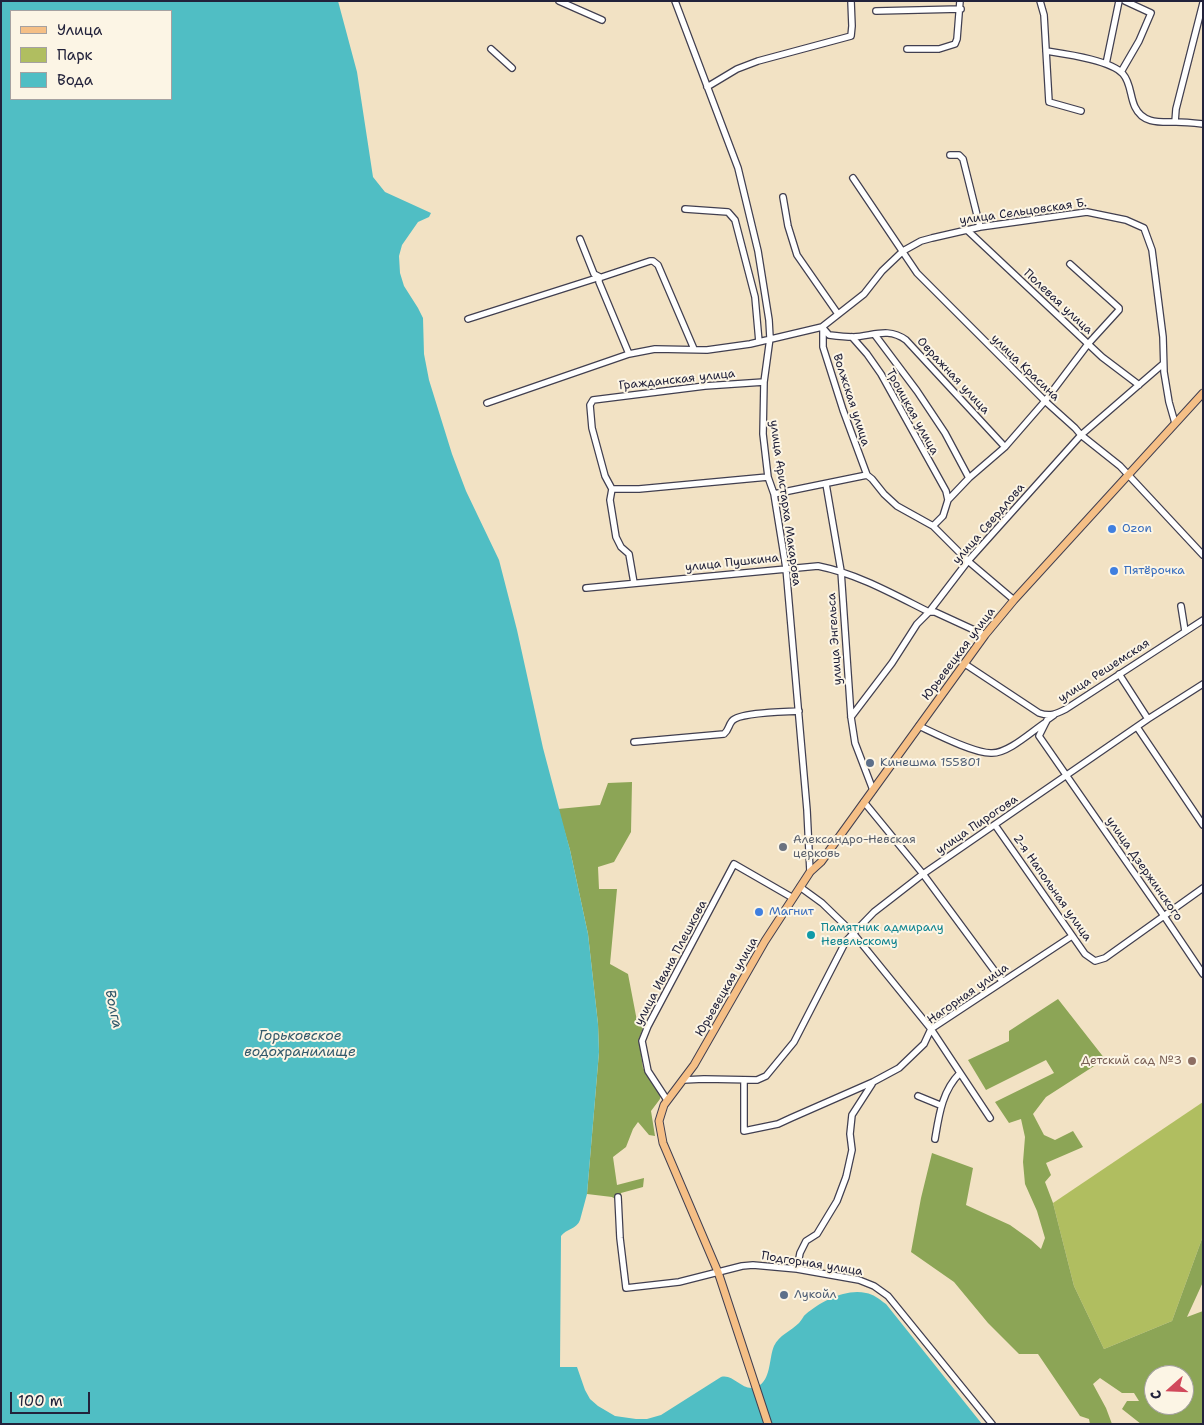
<!DOCTYPE html>
<meta charset="utf-8">
<style>
body{margin:0}
#map{position:relative;width:1204px;height:1425px;overflow:hidden;background:#f2e2c4;font-family:"Shantell Sans",sans-serif}
canvas{display:block}
.frame{position:absolute;inset:0;border:2px solid #22223b;pointer-events:none}
.legend{position:absolute;left:10px;top:10px;width:162px;height:90px;box-sizing:border-box;background:#fcf5e5;border:1px solid #a5a1a1;margin:0;padding:6px 9px;list-style:none;font-size:15px;color:#22223b}
.legend li{display:flex;align-items:center;gap:10px;height:25px}
.legend b{width:25px;border:1px solid #a5a1a1}
.north{position:absolute;left:1144px;top:1365px;width:50px;height:50px;box-sizing:border-box;background:#fcf5e5;border:1px solid #a5a1a1;border-radius:50%;rotate:250deg;font-size:14px;font-weight:700;line-height:20px;text-align:center;color:#22223b}
.north::after{content:'';display:block;margin:auto;width:18px;height:22px;background:#d1495b;clip-path:polygon(50% 0,100% 100%,50% 72%,0 100%)}
.scale{position:absolute;left:10px;top:1392px;width:80px;height:22px;box-sizing:border-box;border:2px solid #22223b;border-top:0;padding-left:6px;font-size:15px;line-height:18px;white-space:nowrap;color:#22223b;-webkit-text-stroke:4px #fcf5e5;paint-order:stroke}
</style>
<div id="map">
<canvas width="1204" height="1425"></canvas>
<div class="frame"></div>
<ul class="legend">
<li><b style="height:6px;background:#f5bf86"></b>Улица</li>
<li><b style="height:14px;background:#b0be60"></b>Парк</li>
<li><b style="height:14px;background:#50bec4"></b>Вода</li>
</ul>
<div class="north">С</div>
<div class="scale">100 m</div>
</div>
<script>
const context = document.querySelector('canvas').getContext('2d');
context.lineJoin = 'round';
function fill(path, color) {
  context.fillStyle = color;
  context.fill(path, 'evenodd');
}
function stroke(path, color, width, dash) {
  context.strokeStyle = color;
  context.lineWidth = width;
  context.lineCap = dash ? 'butt' : 'round';
  context.setLineDash(dash || []);
  context.stroke(path);
}
function label(font, color, halo, rows, align = 'center') {
  context.font = font + ' "Shantell Sans",sans-serif';
  context.lineWidth = 4;
  context.setLineDash([]);
  context.textBaseline = 'middle';
  context.strokeStyle = halo;
  context.fillStyle = color;
  for (const [text, x, y, turn = 0] of rows) {
    context.save();
    context.translate(x, y);
    context.rotate((+turn || 0) * Math.PI / 180);
    context.textAlign = isNaN(turn) ? turn : align;
    if (halo) context.strokeText(text, 0, 0);
    context.fillText(text, 0, 0);
    context.restore();
  }
}
const green = new Path2D(`
 M 1203,1102 L 1203,1236 L 1172,1321 L 1104,1349 L 1074,1286 L 1053,1203 Z`);
const forest = new Path2D(`
 M 632,782 L 631,832 L 614,862 L 598,867 L 599,889 L 617,889 L 610,964 L 628,974 L 637,1021 L 644,1025 L 639,1039 L 643,1068 L 661,1093 L 660,1099 L 651,1111 L 655,1136 L 649,1135 L 638,1122 L 633,1129 L 626,1147 L 613,1157 L 617,1185 L 644,1178 L 643,1187 L 621,1193 L 622,1203 L 612,1197 L 587,1194 L 599,1052 L 598,1024 L 588,934 L 570,850 L 558,809 L 600,805 L 608,783 Z
 M 1058,999 L 1105,1059 L 1046,1097 L 1033,1114 L 1044,1135 L 1055,1140 L 1073,1131 L 1083,1147 L 1046,1163 L 1051,1175 L 1045,1182 L 1053,1203 L 1074,1286 L 1104,1349 L 1172,1321 L 1203,1236 L 1203,1282 L 1187,1317 L 1203,1311 L 1203,1424 L 1141,1424 L 1122,1409 L 1127,1401 L 1139,1401 L 1134,1393 L 1122,1393 L 1100,1378 L 1093,1384 L 1106,1408 L 1112,1424 L 1090,1424 L 1089,1419 L 1080,1416 L 1038,1354 L 1019,1354 L 988,1323 L 954,1282 L 911,1252 L 921,1198 L 932,1153 L 973,1168 L 966,1205 L 1010,1225 L 1031,1240 L 1041,1249 L 1045,1238 L 1037,1211 L 1025,1184 L 1023,1162 L 1025,1137 L 1021,1119 L 1009,1123 L 995,1102 L 1054,1073 L 1046,1060 L 986,1090 L 968,1060 L 1009,1041 L 1009,1031 ZM 1154,1375 L 1184,1375 L 1184,1405 L 1154,1405 Z`);
const water = new Path2D(`
 M 1,1 L 338,1 L 357,72 L 373,177 L 385,192 L 431,213 L 429,217 L 418,222 L 402,245 L 399,256 L 400,273 L 404,286 L 418,308 L 423,318 L 424,354 L 429,380 L 452,454 L 466,491 L 499,560 L 517,630 L 543,748 L 570,850 L 588,934 L 598,1024 L 599,1052 L 587,1194 L 580,1220 C 577,1229 566,1229 561,1236 L 560,1367 L 577,1367 L 585,1390 L 590,1399 L 598,1406 L 615,1416 L 636,1419 L 647,1419 L 661,1415 L 721,1377 C 735,1373 744,1396 760,1385 C 771,1377 769,1358 774,1346 C 779,1335 791,1331 799,1323 C 802,1320 803,1316 806,1314 C 820,1302 846,1288 866,1293 C 873,1294 879,1299 886,1304 L 982,1424 L 1,1424 ZM 11,11 L 171,11 L 171,99 L 11,99 Z`);
const minor = new Path2D(`
 M 559,1 L 602,20
 M 675,1 L 738,168 L 758,251 L 769,320 L 770,338 L 764,382 L 763,434 L 768,477 L 774,494 L 786,568 L 807,810 L 810,872
 M 1040,1 L 1044,15 L 1049,102 L 1081,111
 M 876,11 L 961,9
 M 491,49 L 512,68
 M 907,49 L 939,49 L 955,44 L 957,39 L 960,1
 M 1046,51 C 1065,54 1111,60 1123,74 C 1131,83 1130,97 1135,107 C 1143,124 1160,122 1176,122 C 1185,122 1194,123 1203,124
 M 1106,64 L 1119,1
 M 1121,72 L 1139,41 L 1151,13 L 1125,1
 M 707,87 L 737,69 L 758,61 L 851,36 L 852,26 L 851,1
 M 1175,122 L 1176,109 L 1203,3
 M 950,155 L 959,155 L 963,159 L 980,227
 M 853,178 L 917,273 L 1045,401 L 1075,428 L 1081,435 L 1120,466 L 1203,555
 M 783,197 L 788,226 L 797,255 L 838,314
 M 685,209 L 728,212 L 735,220 L 755,297 L 759,342
 M 966,229 L 1102,357 L 1139,385
 M 580,239 L 594,274 L 600,277
 M 468,319 L 600,277
 M 822,327 L 829,335 C 837,336 845,337 853,337 C 873,336 888,327 906,340 L 1005,447
 M 823,329 L 823,347 L 843,410 L 867,475
 M 875,335 L 917,391 L 945,433 L 969,478
 M 852,337 L 867,354 L 881,374 L 946,491 L 948,500
 M 629,354 L 599,282 L 599,278 L 650,261 L 653,261 L 658,265 L 694,349
 M 487,403 L 629,354 L 655,349 L 707,350 L 750,344 L 822,327 L 864,294 L 882,271 L 903,251 L 921,241 L 932,238 L 980,227 L 1087,212 L 1126,220 L 1144,228 L 1152,250 L 1163,337 L 1164,372 L 1169,402 L 1175,423
 M 826,484 L 841,571 L 851,717 L 855,743 L 873,790
 M 612,489 L 639,489 L 768,477
 M 774,494 L 867,475 L 872,479 L 884,494 L 897,506 L 933,526 L 968,561 L 1014,600
 M 933,526 L 943,516 L 948,500 L 969,478 L 1005,447 L 1045,401 L 1088,344 L 1119,310 L 1119,308 L 1070,264
 M 634,583 L 629,554 L 621,547 L 616,537 L 610,500 L 612,489 L 605,476 L 592,428 L 590,405 L 593,400 L 705,386 L 764,382
 M 586,588 L 818,566 C 858,574 893,594 929,612 L 935,612 L 985,635
 M 1181,606 L 1185,631
 M 965,664 L 1039,713 C 1050,717 1056,714 1066,709 L 1203,620
 M 1119,674 L 1148,719
 M 1054,715 L 1047,720 L 1039,736 L 1164,916 L 1203,974
 M 851,717 L 892,663 L 917,624 L 929,612 L 968,561 L 1081,435 L 1163,364
 M 919,726 C 936,734 975,754 992,753 C 1009,753 1032,731 1046,722
 M 1137,727 L 1203,825
 M 634,742 L 724,734 C 729,730 728,726 732,721 C 740,712 785,712 799,711
 M 864,802 L 923,874 L 1002,981
 M 995,825 L 1085,954 L 1095,961 L 1105,958 L 1203,888
 M 800,887 L 822,903 L 853,933 L 931,1029 L 990,1118
 M 683,1080 L 704,1079 L 757,1080 L 766,1076 L 794,1042 L 846,941 L 874,912 L 923,874 L 1148,719 L 1203,684
 M 744,1080 L 744,1131 L 778,1124 L 791,1118 L 873,1082 L 899,1068 L 924,1044 L 931,1029 L 1072,936
 M 918,1096 L 940,1105
 M 667,1100 L 648,1071 L 642,1041 L 648,1026 L 734,864 L 793,898
 M 935,1139 C 939,1115 942,1091 960,1073
 M 618,1197 L 620,1238 L 626,1288 L 679,1282 L 742,1266 L 753,1265 L 797,1269 L 859,1280 L 874,1286 L 888,1296 L 992,1424
 M 797,1269 L 800,1253 L 806,1241 L 817,1234 L 837,1201 L 846,1177 L 852,1150 L 850,1134 L 852,1115 L 872,1084`);
const major = new Path2D(`
 M 768,1424 L 718,1272 L 663,1143 L 659,1121 L 664,1105 L 694,1065 L 765,941 L 810,872 L 821,862 L 985,635 L 1014,600 L 1203,393`);
const markers = [
 [1112,529,5,"#3f7fe0"],
 [1114,571,5,"#3f7fe0"],
 [870,763,5,"#5c6f8a"],
 [783,847,5,"#6b7280"],
 [759,912,5,"#3f7fe0"],
 [811,935,5,"#0f9aa8"],
 [1192,1061,5,"#8d6e63"],
 [784,1295,5,"#5c6f8a"]
];
const streetNames = [
 ["улица Сельцовская Б.",1023,212,-8],
 ["Полевая улица",1058,302,43],
 ["улица Красина",1025,368,44],
 ["Овражная улица",953,376,47],
 ["Гражданская улица",677,380,-6],
 ["Волжская улица",851,400,72],
 ["Троицкая улица",912,412,61],
 ["улица Аристарха Макарова",785,503,82],
 ["улица Свердлова",989,524,-49],
 ["улица Пушкина",732,563,-6],
 ["улица Энгельса",835,639,-94],
 ["Юрьевецкая улица",959,654,-53],
 ["улица Решемская",1104,671,-33],
 ["улица Пирогова",977,825,-34],
 ["улица Дзержинского",1144,869,55],
 ["2-я Напольная улица",1052,888,55],
 ["улица Ивана Плешкова",671,963,-62],
 ["Юрьевецкая улица",727,987,-60],
 ["Нагорная улица",968,994,-35],
 ["Подгорная улица",812,1264,9]
];
const shopNames = [
 ["Ozon",1122,529],
 ["Пятёрочка",1124,571],
 ["Магнит",769,912]
];
const serviceNames = [
 ["Кинешма 155801",880,763],
 ["Лукойл",794,1295]
];
const worshipNames = [
 ["Александро-Невская",793,840],
 ["церковь",793,854]
];
const cultureNames = [
 ["Памятник адмиралу",821,928],
 ["Невельскому",821,942]
];
const educationNames = [
 ["Детский сад №3",1182,1061]
];
const waterNames = [
 ["Волга",113,1009,78],
 ["Горьковское",300,1036],
 ["водохранилище",300,1052]
];
fill(green, '#b0be60');
fill(forest, '#8ca556');
fill(water, '#50bec4');
stroke(minor, '#413f50', 8);
stroke(major, '#413f50', 9);
stroke(minor, '#fff', 5.5);
stroke(major, '#f5bf86', 7);
for (const [x, y, r, color] of markers) {
  const dot = new Path2D();
  dot.arc(x, y, r, 0, 2 * Math.PI);
  context.fillStyle = color;
  context.fill(dot);
  stroke(dot, '#fcf5e5', 2);
}
label('12px', '#22223b', '#fcf5e5', streetNames);
label('12px', '#366cbe', '#fcf5e5', shopNames, 'left');
label('12px', '#4e5e75', '#fcf5e5', serviceNames, 'left');
label('12px', '#5b616d', '#fcf5e5', worshipNames, 'left');
label('12px', '#0d838f', '#fcf5e5', cultureNames, 'left');
label('12px', '#785e54', '#fcf5e5', educationNames, 'right');
label('italic 14px', '#32596b', '#fcf5e5', waterNames);
</script>
